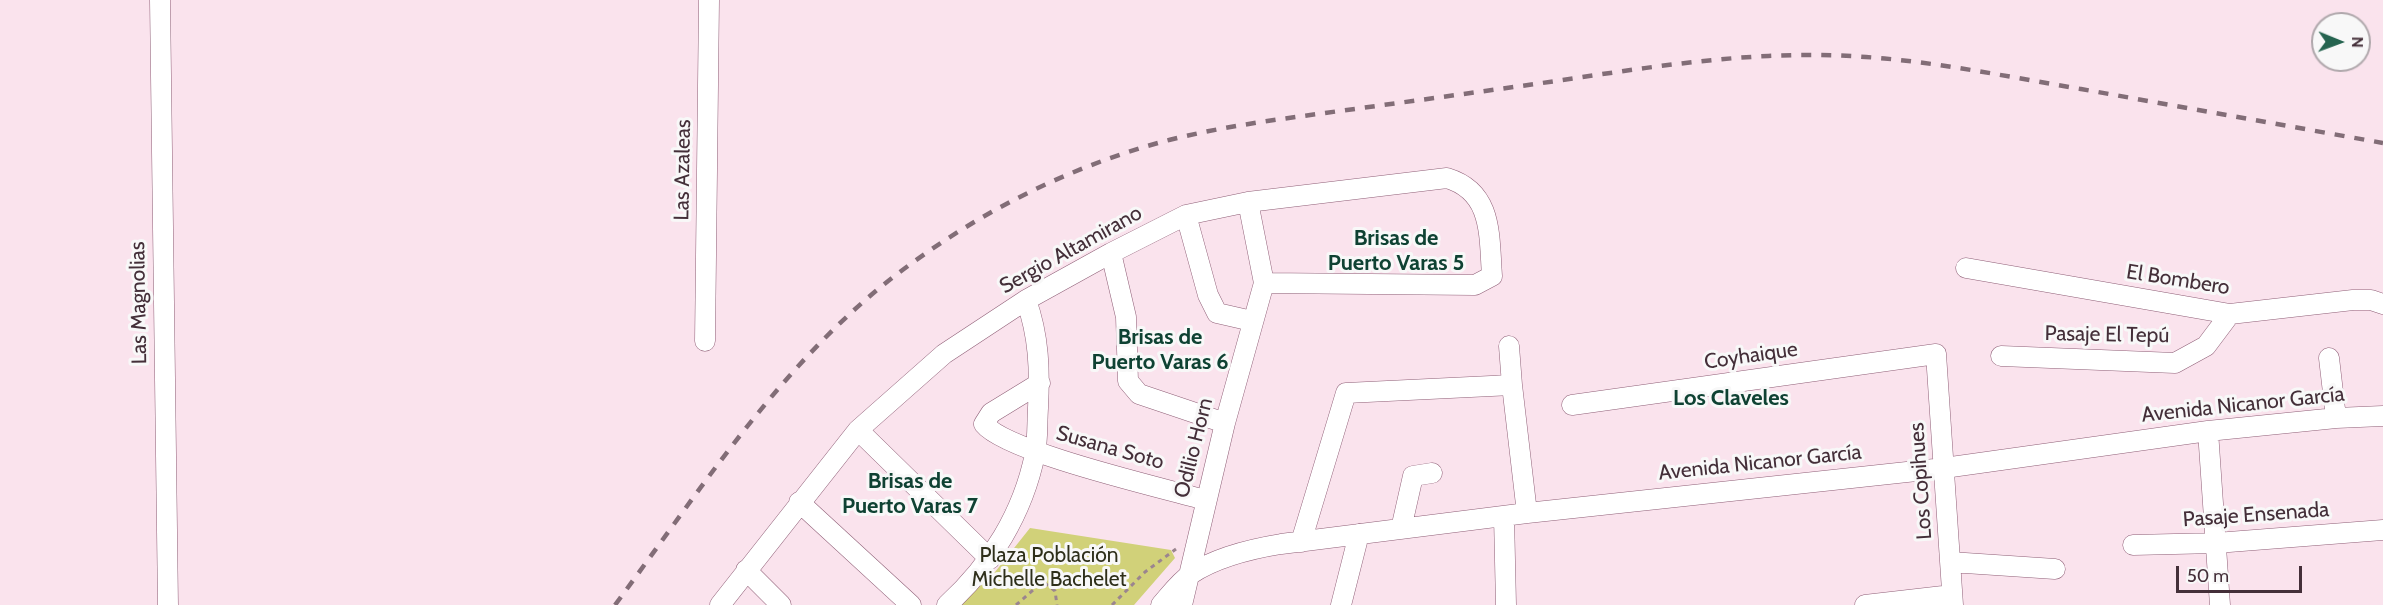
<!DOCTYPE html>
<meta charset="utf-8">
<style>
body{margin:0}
#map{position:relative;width:2383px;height:605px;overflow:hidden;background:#fae3ed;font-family:Cabin,sans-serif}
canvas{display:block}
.north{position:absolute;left:2311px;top:12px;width:60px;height:60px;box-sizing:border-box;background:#f8f8f8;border:2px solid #b0a8ac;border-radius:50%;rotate:91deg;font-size:16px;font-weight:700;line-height:24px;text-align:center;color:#442f39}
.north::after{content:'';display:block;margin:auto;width:21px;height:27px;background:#266450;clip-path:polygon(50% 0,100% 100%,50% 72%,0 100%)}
.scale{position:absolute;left:2176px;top:566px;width:126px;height:27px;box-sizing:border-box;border:3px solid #442f39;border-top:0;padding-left:8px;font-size:18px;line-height:21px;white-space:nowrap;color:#442f39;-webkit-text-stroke:4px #f8f8f8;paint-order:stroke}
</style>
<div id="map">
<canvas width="2383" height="605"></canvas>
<div class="north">N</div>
<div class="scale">50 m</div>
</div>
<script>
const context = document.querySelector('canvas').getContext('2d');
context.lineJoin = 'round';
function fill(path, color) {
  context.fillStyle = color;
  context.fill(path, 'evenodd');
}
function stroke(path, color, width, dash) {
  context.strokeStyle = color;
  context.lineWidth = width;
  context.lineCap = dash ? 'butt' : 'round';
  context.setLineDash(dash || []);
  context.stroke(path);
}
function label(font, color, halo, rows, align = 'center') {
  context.font = font + ' Cabin,sans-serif';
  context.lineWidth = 6;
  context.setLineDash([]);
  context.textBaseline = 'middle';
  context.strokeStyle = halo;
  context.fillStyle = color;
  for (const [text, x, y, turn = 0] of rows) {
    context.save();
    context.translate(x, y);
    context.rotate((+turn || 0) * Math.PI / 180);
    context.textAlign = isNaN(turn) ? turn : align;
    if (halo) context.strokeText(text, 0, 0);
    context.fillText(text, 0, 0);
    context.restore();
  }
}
const green = new Path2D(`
 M 1030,528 L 1171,550 L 1175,558 L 1134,605 L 959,605 L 995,572 Z`);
const path = new Path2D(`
 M 1016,605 L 1040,584 L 1046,584 L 1055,591 L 1057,605
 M 1112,605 L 1145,572 L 1176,549`);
const minor = new Path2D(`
 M 160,0 L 168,605
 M 1248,202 L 1264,283
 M 1186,215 L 1208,295 L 1217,313 L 1252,321
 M 1111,253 L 1126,317 L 1128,381 L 1139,394 L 1225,423
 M 1966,268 L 2230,314 L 2353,300 L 2371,300 L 2383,304
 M 705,341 L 709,0
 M 1509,346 L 1512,385
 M 2001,356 L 2175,363 L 2206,346 L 2230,314
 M 2329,358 L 2336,418
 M 1040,383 L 991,413 L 984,424 C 1006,452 1163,488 1205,500
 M 1572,405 L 1936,354 L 1953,605
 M 858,430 L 990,559
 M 2208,431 L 2220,605
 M 799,502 L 911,605
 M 1504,516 L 1506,605
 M 1401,529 L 1413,476 L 1432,473
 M 1301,542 L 1346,393 L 1512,385 L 1527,513
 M 2133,545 L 2216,543 L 2383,530
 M 1950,562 L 2055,569
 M 746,570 L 781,605
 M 720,605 L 858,430 L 944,354 L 1026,300 L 1111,253 L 1186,215 L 1248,202 L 1447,178 C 1493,192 1489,235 1492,276 L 1475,285 L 1264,283 L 1225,423 L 1182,605
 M 947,605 C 991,565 1023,513 1035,454 C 1038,439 1037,423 1038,408 C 1040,370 1039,336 1026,300
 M 1161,605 C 1170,595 1179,582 1191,574 C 1217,557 1250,549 1281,544 L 1527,513 L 1944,468 L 2208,431 L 2336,418 L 2383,416
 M 1341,605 L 1359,534
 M 1865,605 L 1952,595`);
const rail = new Path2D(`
 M 615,605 C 705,484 788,352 912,263 C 989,207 1077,164 1169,140 C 1221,127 1273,120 1325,113 C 1391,104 1456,95 1521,86 C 1635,70 1750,48 1866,57 C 1938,62 2009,77 2081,89 C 2182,107 2282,125 2383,143`);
const streetNames = [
 ["Las Azaleas",683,170,-89],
 ["Sergio Altamirano",1071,250,-29],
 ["El Bombero",2178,280,9],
 ["Las Magnolias",139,303,-91],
 ["Pasaje El Tepú",2107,335,1],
 ["Coyhaique",1751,356,-8],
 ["Avenida Nicanor García",2243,405,-6],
 ["Susana Soto",1110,448,16],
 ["Odilio Horn",1194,448,-76],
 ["Avenida Nicanor García",1760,463,-6],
 ["Los Copihues",1921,481,-94],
 ["Pasaje Ensenada",2256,515,-4]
];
const parkNames = [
 ["Plaza Población",1049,556],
 ["Michelle Bachelet",1049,580]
];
const neighbourhoodNames = [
 ["Brisas de",1396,239],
 ["Puerto Varas 5",1396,264],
 ["Brisas de",1160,338],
 ["Puerto Varas 6",1160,363],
 ["Los Claveles",1731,399],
 ["Brisas de",910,482],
 ["Puerto Varas 7",910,507]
];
fill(green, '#d1d179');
stroke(minor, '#8f5f77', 21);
stroke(path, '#9b858f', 3, [4.5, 4.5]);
stroke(minor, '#fff', 20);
stroke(rail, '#826d77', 4.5, [10, 10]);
label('21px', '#442f39', '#f8f8f8', streetNames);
label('21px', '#2e2f1a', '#f8f8f8', parkNames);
label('bold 22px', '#0f4233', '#f8f8f8', neighbourhoodNames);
</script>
